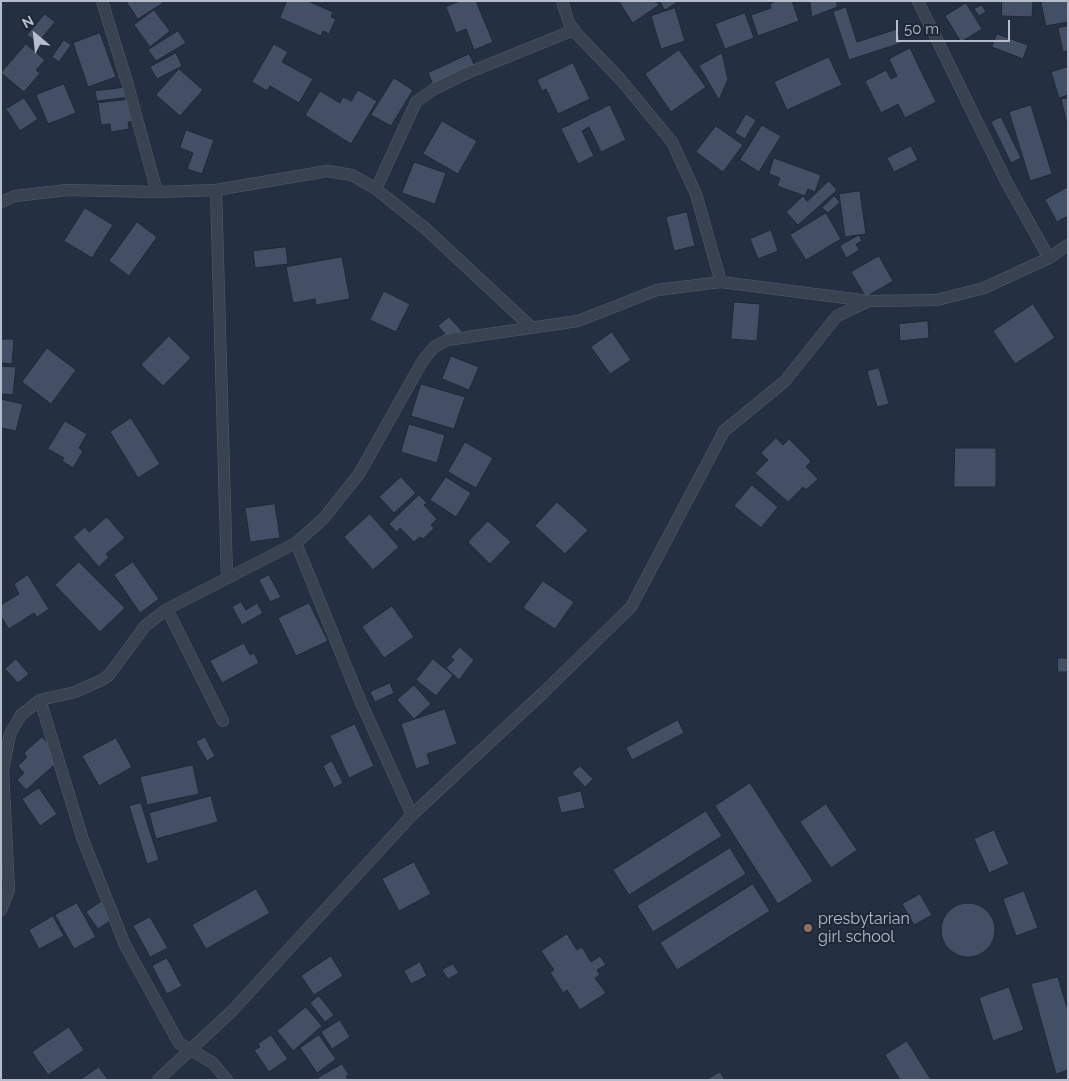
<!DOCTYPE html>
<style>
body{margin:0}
#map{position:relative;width:1069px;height:1081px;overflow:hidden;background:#243042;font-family:Raleway,sans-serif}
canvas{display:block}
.frame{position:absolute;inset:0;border:2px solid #b5bdcc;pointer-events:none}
.north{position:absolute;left:10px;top:10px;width:50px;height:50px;-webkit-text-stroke:4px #1d2736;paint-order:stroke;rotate:332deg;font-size:14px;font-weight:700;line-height:20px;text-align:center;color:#b5bdcc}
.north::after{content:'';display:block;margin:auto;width:18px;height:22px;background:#b5bdcc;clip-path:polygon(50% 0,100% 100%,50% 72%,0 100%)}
.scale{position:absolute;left:896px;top:20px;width:114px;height:22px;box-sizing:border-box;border:2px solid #b5bdcc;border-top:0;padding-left:6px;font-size:15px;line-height:18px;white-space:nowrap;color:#b5bdcc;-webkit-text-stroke:4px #1d2736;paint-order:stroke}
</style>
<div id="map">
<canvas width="1069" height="1081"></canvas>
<div class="frame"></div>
<div class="north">N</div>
<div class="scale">50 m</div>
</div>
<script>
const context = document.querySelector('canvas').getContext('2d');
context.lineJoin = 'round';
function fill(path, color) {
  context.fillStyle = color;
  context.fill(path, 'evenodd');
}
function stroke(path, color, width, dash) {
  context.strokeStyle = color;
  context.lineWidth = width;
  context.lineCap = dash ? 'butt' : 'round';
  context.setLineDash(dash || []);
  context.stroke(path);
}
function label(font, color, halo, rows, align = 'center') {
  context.font = font + ' Raleway,sans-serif';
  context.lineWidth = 4;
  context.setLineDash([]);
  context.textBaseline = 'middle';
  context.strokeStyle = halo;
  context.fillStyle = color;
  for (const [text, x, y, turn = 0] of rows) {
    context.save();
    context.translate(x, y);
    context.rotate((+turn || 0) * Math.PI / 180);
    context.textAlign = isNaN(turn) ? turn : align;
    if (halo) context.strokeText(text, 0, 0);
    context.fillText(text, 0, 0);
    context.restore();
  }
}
const building = new Path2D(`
 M 126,1 L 162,1 L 163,3 L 138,19 Z
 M 287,1 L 308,1 L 333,12 L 331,17 L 336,19 L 329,34 L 323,31 L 321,36 L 280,18 Z
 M 460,1 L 476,1 L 493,42 L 474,50 L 466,29 L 456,33 L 446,7 Z
 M 619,1 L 656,1 L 659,5 L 633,23 Z
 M 660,1 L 679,1 L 665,10 Z
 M 777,1 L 792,1 L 799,21 L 758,36 L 751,15 L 771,8 L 770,4 Z
 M 810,1 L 837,1 L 837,7 L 812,17 Z
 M 1002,1 L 1033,1 L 1032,17 L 1002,16 Z
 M 1041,1 L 1068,1 L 1068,22 L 1046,26 Z
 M 966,3 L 982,29 L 961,42 L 945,16 Z
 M 982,5 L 986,12 L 979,16 L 974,9 Z
 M 846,7 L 857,42 L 897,29 L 901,43 L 849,60 L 833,12 Z
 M 675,8 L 685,41 L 661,49 L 651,16 Z
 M 154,10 L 170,31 L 150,47 L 134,25 Z
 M 745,13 L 754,38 L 725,49 L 715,24 Z
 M 45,14 L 55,22 L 38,43 L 27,35 Z
 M 1068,26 L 1068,51 L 1063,52 L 1058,28 Z
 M 178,31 L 186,43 L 156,61 L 148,50 Z
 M 100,33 L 116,77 L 88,87 L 73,43 Z
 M 997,34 L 1028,45 L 1023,59 L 992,47 Z
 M 64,40 L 71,45 L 59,62 L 52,57 Z
 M 26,44 L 45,60 L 36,70 L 40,73 L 24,92 L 1,73 Z
 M 274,44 L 288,52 L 282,62 L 313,79 L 299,103 L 270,86 L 267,91 L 252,82 Z
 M 910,48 L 936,102 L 905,118 L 898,104 L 881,113 L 865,81 L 886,70 L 891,79 L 897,76 L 889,59 Z
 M 679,50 L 706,87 L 671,112 L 645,74 Z
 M 176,53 L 182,66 L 157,79 L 150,67 Z
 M 722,53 L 728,79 L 719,100 L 699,66 Z
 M 469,54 L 475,66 L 433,85 L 428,73 Z
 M 829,57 L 842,85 L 787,110 L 774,82 Z
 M 573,63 L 590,99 L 558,114 L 546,89 L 542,91 L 537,80 Z
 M 1068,67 L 1068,95 L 1059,98 L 1051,72 Z
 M 179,69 L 203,90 L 180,116 L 156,95 Z
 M 394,78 L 413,90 L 391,126 L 371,115 Z
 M 64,84 L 76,113 L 48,124 L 36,95 Z
 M 129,87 L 130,97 L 97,101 L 95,91 Z
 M 358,90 L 377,101 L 351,144 L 305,115 L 320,91 L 340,103 L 343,97 L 351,101 Z
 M 24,98 L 38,119 L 20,131 L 6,109 Z
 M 1068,98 L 1068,124 L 1067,124 L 1061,99 Z
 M 134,99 L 137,121 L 128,122 L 129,129 L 111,132 L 110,124 L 101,125 L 98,103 Z
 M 610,105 L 626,140 L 601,152 L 589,127 L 582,131 L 594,156 L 578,164 L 561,129 Z
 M 1031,105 L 1052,174 L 1030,181 L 1009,112 Z
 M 746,114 L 756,120 L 745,139 L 735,133 Z
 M 1001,117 L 1021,158 L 1011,163 L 991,122 Z
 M 442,121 L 477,141 L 458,174 L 423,154 Z
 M 762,125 L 781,136 L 759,172 L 740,160 Z
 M 716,126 L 743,145 L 723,172 L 696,152 Z
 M 186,130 L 214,140 L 202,174 L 187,169 L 193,153 L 180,148 Z
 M 911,146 L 918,160 L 894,172 L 887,158 Z
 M 774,158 L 821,175 L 815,192 L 808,189 L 805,196 L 777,186 L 780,178 L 769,174 Z
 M 414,162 L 446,173 L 435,204 L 402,193 Z
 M 829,181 L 837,190 L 798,225 L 786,212 L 803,196 L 807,201 Z
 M 1068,187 L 1068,216 L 1057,222 L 1045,200 Z
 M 860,191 L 866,234 L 845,237 L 839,194 Z
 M 834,196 L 840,202 L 828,213 L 822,208 Z
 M 85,208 L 113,225 L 92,258 L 64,241 Z
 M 687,212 L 695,246 L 674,251 L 666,217 Z
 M 826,213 L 841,239 L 806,260 L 790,235 Z
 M 137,222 L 157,237 L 129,276 L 109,261 Z
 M 771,230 L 778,251 L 758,259 L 750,239 Z
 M 859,235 L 862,241 L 856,244 L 859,250 L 846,258 L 840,246 Z
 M 286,247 L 288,264 L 255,268 L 253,251 Z
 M 879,256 L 893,281 L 866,297 L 851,272 Z
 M 342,257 L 350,299 L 316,305 L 315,299 L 293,303 L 286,267 Z
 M 384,291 L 410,304 L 396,332 L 370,320 Z
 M 734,302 L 760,304 L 757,341 L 731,339 Z
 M 1033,304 L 1055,338 L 1015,364 L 993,331 Z
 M 449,317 L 462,331 L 451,341 L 438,326 Z
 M 928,321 L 929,338 L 900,341 L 899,324 Z
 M 612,332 L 631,360 L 610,374 L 591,347 Z
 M 169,336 L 191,358 L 163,386 L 141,365 Z
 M 1,339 L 14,339 L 12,364 L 1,363 Z
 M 47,348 L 76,370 L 51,404 L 22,382 Z
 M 451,356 L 479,367 L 469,390 L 442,379 Z
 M 1,366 L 16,367 L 13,395 L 1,394 Z
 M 879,368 L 889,404 L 877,407 L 867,371 Z
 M 421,384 L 465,397 L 454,429 L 411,416 Z
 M 1,399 L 23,404 L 16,431 L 1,428 Z
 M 131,418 L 160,464 L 138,478 L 110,432 Z
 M 65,421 L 87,434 L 79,448 L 83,451 L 73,468 L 62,461 L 64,458 L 48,449 Z
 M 409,424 L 445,435 L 437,463 L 401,452 Z
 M 776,438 L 783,445 L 789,439 L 811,461 L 806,467 L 818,479 L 806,490 L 803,487 L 788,502 L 755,473 L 768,460 L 761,453 Z
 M 465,442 L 493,458 L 476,488 L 448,472 Z
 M 955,448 L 996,448 L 996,487 L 954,487 Z
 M 401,477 L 416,493 L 394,513 L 379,497 Z
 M 446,477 L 471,493 L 456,517 L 430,500 Z
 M 752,485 L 778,507 L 761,528 L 734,506 Z
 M 419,495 L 427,503 L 424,505 L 437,519 L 431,525 L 434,528 L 423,539 L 420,537 L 414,542 L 400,528 L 397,532 L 389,524 Z
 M 557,502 L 588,530 L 565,554 L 535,526 Z
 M 275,504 L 280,538 L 250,542 L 245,508 Z
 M 370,514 L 399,547 L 373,570 L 344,537 Z
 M 107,517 L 125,538 L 106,554 L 109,557 L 99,567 L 73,537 L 85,527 L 89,532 Z
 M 488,521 L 511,542 L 490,564 L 468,542 Z
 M 79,562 L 125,608 L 100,632 L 55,585 Z
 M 133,562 L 159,599 L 140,613 L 114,575 Z
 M 28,575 L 49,609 L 37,617 L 34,613 L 9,629 L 1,617 L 1,605 L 19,594 L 14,584 Z
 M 269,575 L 281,597 L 270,602 L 259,580 Z
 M 543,581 L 574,602 L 555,629 L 523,608 Z
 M 241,602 L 246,610 L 257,603 L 263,613 L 242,625 L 232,607 Z
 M 309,603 L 328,641 L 296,656 L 278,618 Z
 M 392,606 L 414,637 L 384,658 L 362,627 Z
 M 244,643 L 250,655 L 254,653 L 259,663 L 222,683 L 210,661 Z
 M 460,647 L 474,660 L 459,680 L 446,668 L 454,660 L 451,657 Z
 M 1058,658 L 1068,658 L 1068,672 L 1058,672 Z
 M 16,659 L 29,674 L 18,683 L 5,669 Z
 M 433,659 L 453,675 L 436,696 L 416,680 Z
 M 390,683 L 394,693 L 375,702 L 370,692 Z
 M 414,685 L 431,704 L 414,719 L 397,700 Z
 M 445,709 L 457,744 L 427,754 L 430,764 L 416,769 L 401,724 Z
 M 678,720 L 684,733 L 632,760 L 626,748 Z
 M 355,724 L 374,766 L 349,778 L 330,736 Z
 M 42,737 L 62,758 L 26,790 L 17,780 L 24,773 L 18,766 L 27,757 L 24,753 Z
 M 205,737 L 215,756 L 207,761 L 196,742 Z
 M 116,738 L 132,767 L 99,786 L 82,756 Z
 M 332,761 L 343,783 L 334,788 L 323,766 Z
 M 193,765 L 199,794 L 147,805 L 140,777 Z
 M 580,766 L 593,779 L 585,787 L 572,773 Z
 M 750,783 L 813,881 L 778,904 L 715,806 Z
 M 39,788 L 57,814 L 40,826 L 22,799 Z
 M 581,791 L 585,808 L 561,813 L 557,797 Z
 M 211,796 L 218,822 L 156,839 L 149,813 Z
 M 141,803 L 159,860 L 147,864 L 129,806 Z
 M 826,804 L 857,850 L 831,868 L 800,822 Z
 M 706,811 L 722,836 L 629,895 L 613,870 Z
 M 994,830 L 1009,864 L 989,873 L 974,839 Z
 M 730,848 L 746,874 L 653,932 L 637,906 Z
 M 414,862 L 431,894 L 399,911 L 382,879 Z
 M 753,884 L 770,911 L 677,970 L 660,943 Z
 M 256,889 L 270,913 L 206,949 L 192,925 Z
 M 1024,891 L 1038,928 L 1016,936 L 1003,899 Z
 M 920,894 L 932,915 L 914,925 L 902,904 Z
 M 104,900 L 116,917 L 98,929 L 86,912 Z
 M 77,903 L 96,937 L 74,949 L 55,915 Z
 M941 930a27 27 0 1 1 54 0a27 27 0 1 1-54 0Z
 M 53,916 L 64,936 L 39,949 L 29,930 Z
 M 150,917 L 168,948 L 150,957 L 133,926 Z
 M 567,934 L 577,950 L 582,947 L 591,962 L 600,956 L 606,965 L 597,970 L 600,975 L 595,978 L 606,993 L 580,1010 L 567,990 L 563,993 L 550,972 L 554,970 L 541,951 Z
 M 331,956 L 343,976 L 314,995 L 301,976 Z
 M 167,958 L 182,986 L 167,994 L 152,966 Z
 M 420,962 L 427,976 L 411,984 L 404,971 Z
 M 453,964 L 459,973 L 448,979 L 442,970 Z
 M 1058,977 L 1068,1011 L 1068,1070 L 1056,1074 L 1031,984 Z
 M 1009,987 L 1024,1030 L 993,1041 L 979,998 Z
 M 319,996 L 334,1015 L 325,1022 L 310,1003 Z
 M 306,1007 L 322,1026 L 293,1051 L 277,1031 Z
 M 340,1020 L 350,1037 L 332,1049 L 321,1032 Z
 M 69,1027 L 84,1050 L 48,1075 L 32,1052 Z
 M 271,1035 L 288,1059 L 269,1072 L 254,1050 L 260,1047 L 258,1044 Z
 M 319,1035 L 336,1059 L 317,1073 L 300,1048 Z
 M 907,1041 L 931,1080 L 900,1080 L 885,1055 Z
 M 342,1064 L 349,1075 L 346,1076 L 348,1080 L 319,1080 L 318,1078 Z
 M 99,1067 L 108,1080 L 80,1080 Z
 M 720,1072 L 725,1080 L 706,1080 Z`);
const street = new Path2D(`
 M 102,1 L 127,82 L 157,192
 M 562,1 L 569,23 L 578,35 L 621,80 L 672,142 L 696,194 L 721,282
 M 918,1 L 1007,183 L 1049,258
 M 376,189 L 416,102 L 434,89 L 465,74 L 574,30
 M 216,190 L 227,577
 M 1,202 L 15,196 L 68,190 L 157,192 L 216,190 L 327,171 L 352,175 L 376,189 L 426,229 L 531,327
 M 296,543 L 359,698 L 412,815
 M 167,609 L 223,721
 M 40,700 L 83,840 L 125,945 L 179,1043 L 213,1063 L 227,1080
 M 1,910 L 9,890 L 3,770 L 10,734 L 21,715 L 40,700 L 75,692 L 102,680 L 109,675 L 145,626 L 167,609 L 296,543 L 323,519 L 359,474 L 422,362 L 434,347 L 447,340 L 578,321 L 657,290 L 721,282 L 869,301 L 937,300 L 984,288 L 1049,258 L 1068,245
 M 158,1080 L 232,1011 L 412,815 L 544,692 L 631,607 L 724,431 L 785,381 L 837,316 L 869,301`);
const markers = [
 [808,928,5,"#8d6e63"]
];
const poiNames = [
 ["presbytarian",818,919],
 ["girl school",818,937]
];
fill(building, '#434f64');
stroke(building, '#1f2938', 1);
stroke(street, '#535d6c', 12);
stroke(street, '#384251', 11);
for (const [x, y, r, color] of markers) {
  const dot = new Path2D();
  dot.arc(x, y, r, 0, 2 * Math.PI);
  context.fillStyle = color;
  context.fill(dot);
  stroke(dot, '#1d2736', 2);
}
label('16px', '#b5bdcc', '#1d2736', poiNames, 'left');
</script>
